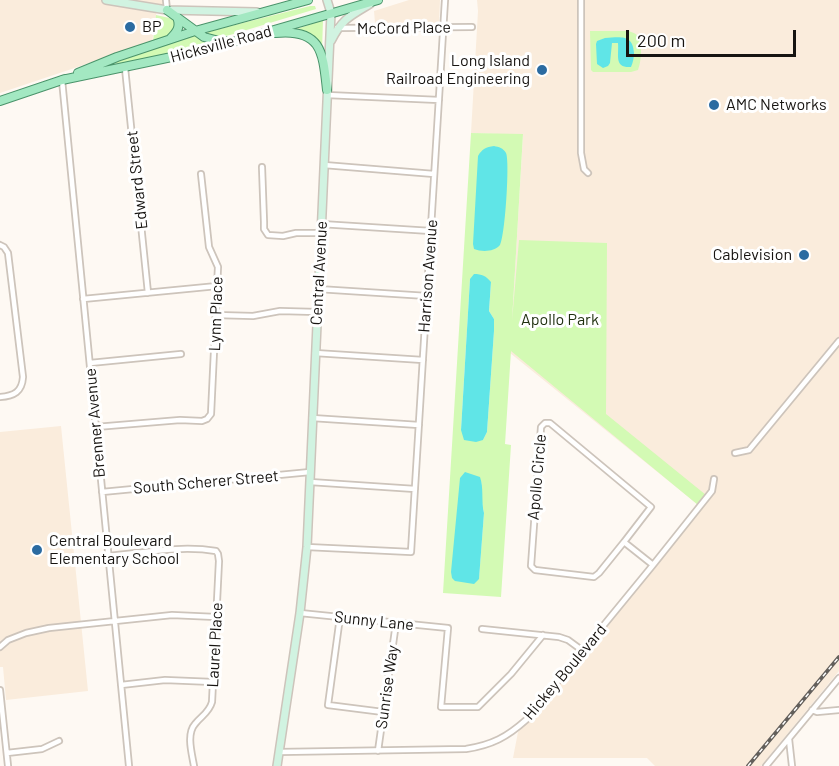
<!DOCTYPE html>
<style>
body{margin:0}
#map{position:relative;width:839px;height:766px;overflow:hidden;background:#fef9f3;font-family:Barlow,sans-serif}
canvas{display:block}
.scale{position:absolute;left:626px;top:30px;width:170px;height:27px;box-sizing:border-box;border:3px solid #171411;border-top:0;padding-left:8px;font-size:18px;line-height:21px;white-space:nowrap;color:#171411;-webkit-text-stroke:4px #fff;paint-order:stroke}
</style>
<div id="map">
<canvas width="839" height="766"></canvas>
<div class="scale">200 m</div>
</div>
<script>
const context = document.querySelector('canvas').getContext('2d');
context.lineJoin = 'round';
function fill(path, color) {
  context.fillStyle = color;
  context.fill(path, 'evenodd');
}
function stroke(path, color, width, dash) {
  context.strokeStyle = color;
  context.lineWidth = width;
  context.lineCap = dash ? 'butt' : 'round';
  context.setLineDash(dash || []);
  context.stroke(path);
}
function label(font, color, halo, rows, align = 'center') {
  context.font = font + ' Barlow,sans-serif';
  context.lineWidth = 6;
  context.setLineDash([]);
  context.textBaseline = 'middle';
  context.strokeStyle = halo;
  context.fillStyle = color;
  for (const [text, x, y, turn = 0] of rows) {
    context.save();
    context.translate(x, y);
    context.rotate((+turn || 0) * Math.PI / 180);
    context.textAlign = isNaN(turn) ? turn : align;
    if (halo) context.strokeText(text, 0, 0);
    context.fillText(text, 0, 0);
    context.restore();
  }
}
const built = new Path2D(`
 M 0,0 L 166,0 L 166,9 L 157,9 L 152,42 L 0,93 Z
 M 409,0 L 440,0 L 439,24 L 375,23 L 374,11 Z
 M 477,0 L 839,0 L 839,671 L 761,766 L 655,766 L 647,758 L 513,758 L 518,732 L 536,714 L 702,508 L 510,353 L 523,135 L 471,133 L 478,11 Z
 M 61,426 L 88,691 L 6,700 L 3,667 L 0,667 L 0,432 Z`);
const green = new Path2D(`
 M 310,6 L 315,6 L 316,9 L 230,35 C 222,37 213,37 207,32 Z
 M 156,15 L 174,19 L 178,23 L 170,35 L 153,41 Z
 M 323,20 L 322,51 L 309,34 L 297,29 Z
 M 590,31 L 629,31 C 633,33 636,33 638,37 C 643,44 641,63 638,70 L 631,72 L 593,72 L 591,70 Z
 M 194,35 L 209,44 L 204,47 L 134,62 L 111,64 Z
 M 471,133 L 523,134 L 512,321 L 519,240 L 607,243 L 606,414 L 706,495 L 698,505 L 511,351 L 505,444 L 511,445 L 501,597 L 443,593 ZM 470,279 L 491,282 L 489,311 L 494,319 L 494,331 L 487,432 L 483,440 L 461,430 ZM 482,481 L 482,503 L 484,513 L 479,578 L 474,583 Z`);
const water = new Path2D(`
 M 605,38 C 620,37 633,34 634,53 C 634,58 633,62 631,67 C 614,68 619,56 618,43 L 612,43 L 610,63 L 608,66 L 603,68 L 597,64 L 596,44 L 597,41 Z
 M 494,146 C 499,147 503,148 506,153 C 510,161 505,237 500,245 C 494,252 482,252 474,249 L 473,244 L 478,156 C 482,149 486,147 494,146 Z
 M 474,274 C 482,274 486,276 491,282 L 489,311 L 494,319 L 494,331 L 487,432 L 483,440 L 476,442 L 464,440 L 461,430 L 470,279 Z
 M 465,472 L 480,477 C 484,488 481,501 484,513 L 479,579 L 474,584 L 455,581 L 452,578 L 451,572 L 460,478 Z`);
const street = new Path2D(`
 M 166,0 L 167,10
 M 581,0 L 581,153 L 584,169 L 588,173
 M 337,28 L 472,27
 M 125,68 L 148,293
 M 62,80 L 129,766
 M 327,95 L 439,100
 M 324,165 L 434,174
 M 262,167 L 264,222 L 264,229 L 268,235 L 283,236 L 296,233 L 321,233
 M 321,224 L 431,231
 M 0,245 L 4,247 L 8,253 L 23,377 C 22,392 14,396 0,397
 M 318,289 L 427,296
 M 83,299 L 217,286
 M 216,315 L 253,316 L 280,311 L 317,312
 M 315,353 L 423,360
 M 90,363 L 181,354
 M 312,418 L 419,425
 M 96,427 L 180,420 L 202,421 L 207,419 L 211,414 L 218,267 L 209,247 L 201,174
 M 735,453 L 749,450 L 839,341
 M 310,482 L 415,489
 M 102,492 L 310,472
 M 624,542 L 599,573 L 594,577 L 535,570 L 531,566 L 541,427 L 545,423 L 550,423 L 651,507 L 624,542 L 653,565
 M 307,547 L 411,552 L 445,0
 M 108,556 C 143,553 180,545 216,551 L 218,554 L 219,561 L 212,702 C 209,713 201,716 195,724 C 186,734 192,754 194,766
 M 300,613 L 448,628 L 441,707 L 478,707 L 511,674 L 543,635
 M 340,617 L 328,705 L 383,712
 M 482,629 L 559,637 L 568,640 L 583,651
 M 0,647 L 8,640 L 26,633 L 49,628 L 172,615 L 216,617
 M 121,685 L 165,680 L 213,682
 M 0,690 L 8,766
 M 812,710 L 817,712 L 839,710
 M 789,739 L 792,766
 M 378,751 L 396,623
 M 279,752 L 466,749 C 492,745 507,737 526,720 L 653,565 L 712,491 L 714,479
 M 7,753 L 42,749 L 59,741
 M 766,766 L 839,678`);
const secondary = new Path2D(`
 M 106,0 L 167,10 L 257,12
 M 331,41 C 342,19 350,16 370,4
 M 277,766 L 300,613 L 307,547 L 331,13 L 327,0`);
const primary = new Path2D(`
 M 167,10 L 204,37 L 219,41 L 227,41
 M 275,33 C 322,28 323,53 327,90
 M 170,39 C 177,32 181,27 177,17
 M 78,73 L 117,57 L 195,31 L 308,0
 M 62,80 L 205,50 L 378,0
 M 0,101 L 65,79`);
const rail = new Path2D(`
 M 748,766 L 839,657`);
const markers = [
 [130,27,6,"#2b6ba1"],
 [542,70,6,"#2b6ba1"],
 [714,105,6,"#2b6ba1"],
 [804,255,6,"#2b6ba1"],
 [37,550,6,"#2b6ba1"]
];
const poiNames = [
 ["BP",142,27],
 ["Long Island",530,61,"right"],
 ["Railroad Engineering",530,79,"right"],
 ["AMC Networks",726,105],
 ["Cablevision",792,255,"right"],
 ["Central Boulevard",49,541],
 ["Elementary School",49,559]
];
const streetNames = [
 ["McCord Place",404,28,-1],
 ["Hicksville Road",221,44,-15],
 ["Edward Street",137,180,-96],
 ["Central Avenue",319,273,-87],
 ["Harrison Avenue",428,276,-86],
 ["Lynn Place",216,314,-88],
 ["Brenner Avenue",95,423,-95],
 ["Apollo Circle",537,477,-85],
 ["South Scherer Street",206,482,-5],
 ["Sunny Lane",374,621,6],
 ["Laurel Place",215,645,-87],
 ["Hickey Boulevard",565,672,-50],
 ["Sunrise Way",387,687,-82]
];
const parkNames = [
 ["Apollo Park",560,320]
];
fill(built, '#faecdc');
fill(green, '#d3fab4');
fill(water, '#60e5e7');
stroke(street, '#cdc4bb', 8);
stroke(secondary, '#cdc4bb', 10);
stroke(primary, '#4a936a', 10);
stroke(street, '#fff', 4.5);
stroke(secondary, '#d1f3e1', 7);
stroke(primary, '#a3e8c2', 8);
stroke(rail, '#635f5b', 4);
stroke(rail, '#fff', 1.5, [4.5]);
for (const [x, y, r, color] of markers) {
  const dot = new Path2D();
  dot.arc(x, y, r, 0, 2 * Math.PI);
  context.fillStyle = color;
  context.fill(dot);
  stroke(dot, '#fff', 2);
}
label('16px', '#171411', '#fff', poiNames, 'left');
label('16px', '#171411', '#fff', streetNames);
label('16px', '#1f2f0f', '#fff', parkNames);
</script>
